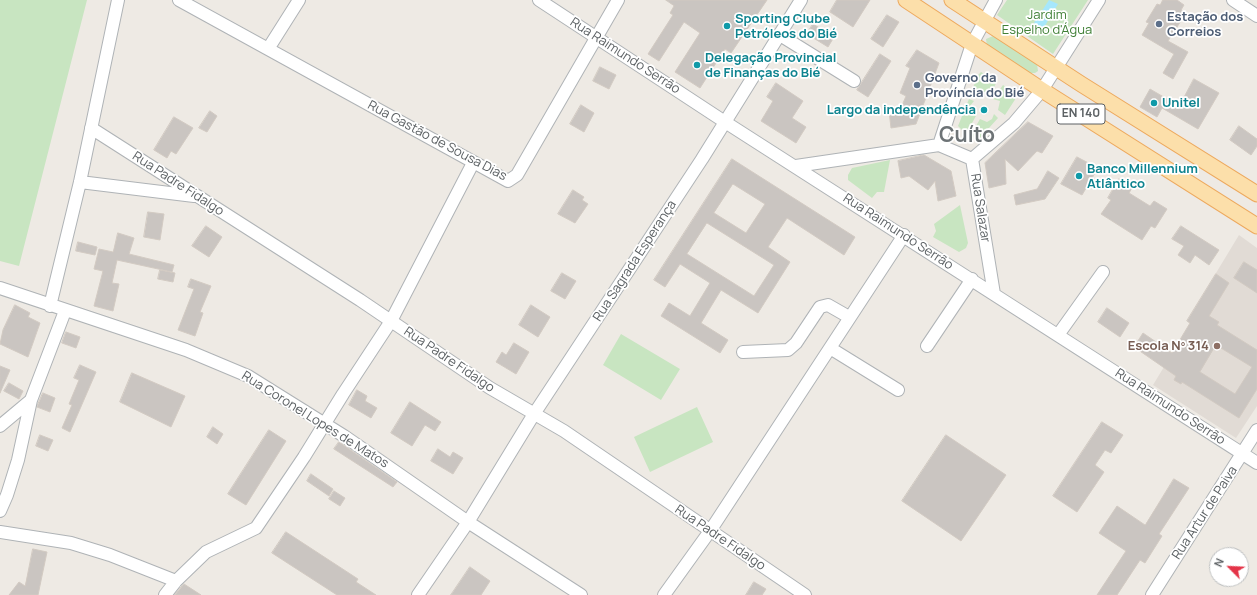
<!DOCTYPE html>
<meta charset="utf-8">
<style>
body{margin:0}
#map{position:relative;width:1257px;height:595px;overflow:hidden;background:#eeeae4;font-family:Manrope,sans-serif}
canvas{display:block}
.north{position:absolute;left:1209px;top:547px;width:40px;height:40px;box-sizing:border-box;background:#fff;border:1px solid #bec0c1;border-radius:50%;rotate:294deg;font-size:11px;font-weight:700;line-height:16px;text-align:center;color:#5c6164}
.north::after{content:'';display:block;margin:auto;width:14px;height:18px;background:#e43448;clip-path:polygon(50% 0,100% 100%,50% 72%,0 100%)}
</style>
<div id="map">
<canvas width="1257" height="595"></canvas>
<div class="north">N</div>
</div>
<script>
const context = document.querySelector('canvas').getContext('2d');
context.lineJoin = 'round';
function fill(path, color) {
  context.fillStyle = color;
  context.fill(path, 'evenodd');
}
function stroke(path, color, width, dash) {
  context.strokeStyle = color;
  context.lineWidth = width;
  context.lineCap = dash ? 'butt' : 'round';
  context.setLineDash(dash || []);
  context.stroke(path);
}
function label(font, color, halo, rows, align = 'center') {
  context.font = font + ' Manrope,sans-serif';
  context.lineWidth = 3.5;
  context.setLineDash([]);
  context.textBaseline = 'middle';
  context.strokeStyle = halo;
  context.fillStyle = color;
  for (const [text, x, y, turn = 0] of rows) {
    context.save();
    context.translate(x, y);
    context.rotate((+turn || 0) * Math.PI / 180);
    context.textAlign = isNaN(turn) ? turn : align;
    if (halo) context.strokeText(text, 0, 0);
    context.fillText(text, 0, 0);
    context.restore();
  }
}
const education = new Path2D(`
 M 1239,235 L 1257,248 L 1257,406 L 1236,438 L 1153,385 L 1190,324 L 1187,321 Z`);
const green = new Path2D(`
 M 0,0 L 87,0 L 19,266 L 0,261 Z
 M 1007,0 L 1088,0 L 1053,54 L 997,15 Z
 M 993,36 L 1037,64 L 1038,71 L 1035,73 L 1030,73 L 987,46 L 986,39 Z
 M 981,72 L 997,81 L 990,96 L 986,92 L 983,92 L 978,98 L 970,95 L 978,75 Z
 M 1003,85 L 1018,95 L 1005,115 L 998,110 L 1000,101 L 993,99 Z
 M 969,99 L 974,101 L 970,106 L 970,111 L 976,116 L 968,130 L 962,130 L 958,126 Z
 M 994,114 L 998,118 L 979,139 L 974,138 L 972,133 L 980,119 L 987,122 L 992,119 Z
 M 890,160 L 884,192 L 877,192 L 872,198 L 848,180 L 848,175 L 852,168 Z
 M 960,205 L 968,243 L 966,248 L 959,252 L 933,237 L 936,231 L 934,224 Z
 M 621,334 L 680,369 L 661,400 L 603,365 Z
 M 697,407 L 713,442 L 650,472 L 634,437 Z`);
const water = new Path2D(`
 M 1049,0 L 1058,4 L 1043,29 L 1034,23 Z`);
const building = new Path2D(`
 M 666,0 L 767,0 L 731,53 L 725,49 L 700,88 L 675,72 L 700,33 L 684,22 L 659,61 L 648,54 L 673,15 L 670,13 L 674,6 Z
 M 837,0 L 870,0 L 853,27 L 830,12 Z
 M 1163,0 L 1177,0 L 1184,5 L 1181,10 L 1186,13 L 1168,41 L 1188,52 L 1173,79 L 1163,73 L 1174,54 L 1142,35 L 1149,23 L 1146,22 L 1157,4 L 1160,5 Z
 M 887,15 L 899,22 L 883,47 L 871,39 Z
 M 813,24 L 834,37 L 828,47 L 807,34 Z
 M 917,50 L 939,63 L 916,124 L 891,128 L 889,111 L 901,108 L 906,96 L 900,93 L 910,68 L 906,66 Z
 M 880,54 L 891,61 L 868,97 L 857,90 Z
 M 600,67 L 616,75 L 609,89 L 593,81 Z
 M 1194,79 L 1219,93 L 1198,129 L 1162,108 L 1157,117 L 1140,107 L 1150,89 L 1179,106 Z
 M 776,83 L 803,101 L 792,118 L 806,127 L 796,143 L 761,121 L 773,101 L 767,97 Z
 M 581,105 L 594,113 L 584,132 L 570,124 Z
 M 210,111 L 217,116 L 207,132 L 199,128 Z
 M 174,117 L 193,128 L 176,154 L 171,151 L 167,158 L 154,150 Z
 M 1028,122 L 1053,136 L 1042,153 L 1037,151 L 1018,171 L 1005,159 L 1006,184 L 989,188 L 985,163 Z
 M 1239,126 L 1257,139 L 1257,146 L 1251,155 L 1230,140 Z
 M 924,155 L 951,171 L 956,196 L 938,201 L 935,181 L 928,190 L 909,176 L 901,178 L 898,161 Z
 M 1077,157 L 1098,168 L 1082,195 L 1061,184 Z
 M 732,159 L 855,237 L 844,255 L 787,218 L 768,247 L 790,262 L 758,313 L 721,290 L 701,323 L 728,340 L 720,353 L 661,316 L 669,303 L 690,316 L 710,283 L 680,264 L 665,287 L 654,280 ZM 733,184 L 765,204 L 746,233 L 714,213 ZM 707,223 L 774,265 L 754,296 L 687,254 Z
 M 1048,171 L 1059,178 L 1045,199 L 1016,205 L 1014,195 L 1037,189 Z
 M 1119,179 L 1132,188 L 1129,193 L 1150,206 L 1154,201 L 1167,209 L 1155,228 L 1151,226 L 1142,240 L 1101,214 L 1111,200 L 1108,198 Z
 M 573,190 L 584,197 L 582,200 L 588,204 L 575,223 L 558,214 Z
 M 148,212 L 164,214 L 160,240 L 144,237 Z
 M 206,226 L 222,237 L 209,257 L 192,246 Z
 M 1181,226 L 1219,250 L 1209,265 L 1195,255 L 1190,263 L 1178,255 L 1184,246 L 1172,239 Z
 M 118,233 L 134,238 L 129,254 L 174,265 L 172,272 L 117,260 L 112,283 L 119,284 L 113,311 L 94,306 L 103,271 L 94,269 L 99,249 L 113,252 Z
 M 78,242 L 97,247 L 95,255 L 76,251 Z
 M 1244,262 L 1257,270 L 1257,293 L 1234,278 Z
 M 160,270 L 175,273 L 173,282 L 158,279 Z
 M 562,273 L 576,281 L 565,299 L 551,291 Z
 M 1216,274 L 1229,283 L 1209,316 L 1219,322 L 1217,325 L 1257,350 L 1257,389 L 1239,418 L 1182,382 L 1181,384 L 1174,380 L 1176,376 L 1134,347 L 1143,333 L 1172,353 L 1190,323 L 1187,321 ZM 1216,345 L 1252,367 L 1235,394 L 1200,372 Z
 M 191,279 L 211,286 L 200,312 L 203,313 L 195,336 L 178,330 L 194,289 L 188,287 Z
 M 15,305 L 30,313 L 28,317 L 40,323 L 28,357 L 0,344 L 3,330 Z
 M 531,305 L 550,317 L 538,337 L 519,325 Z
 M 1107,308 L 1129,323 L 1120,337 L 1098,322 Z
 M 66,332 L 80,337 L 76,348 L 62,343 Z
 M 514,343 L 529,352 L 516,374 L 496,362 L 502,352 L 506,355 Z
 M 80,365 L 96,372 L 70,432 L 62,428 L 72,405 L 69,404 L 79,380 L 74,378 Z
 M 0,366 L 10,370 L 0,393 Z
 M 132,373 L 185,396 L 171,427 L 120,402 Z
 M 9,383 L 23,391 L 19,399 L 4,391 Z
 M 357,390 L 367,396 L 365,401 L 377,408 L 371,418 L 349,405 Z
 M 43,393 L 55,398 L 50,412 L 37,407 Z
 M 410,402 L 441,422 L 435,431 L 425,425 L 412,446 L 391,433 Z
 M 1102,422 L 1123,435 L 1111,453 L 1105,450 L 1095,465 L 1104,472 L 1077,512 L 1053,496 Z
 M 213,427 L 223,434 L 217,444 L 207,437 Z
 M 269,430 L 286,441 L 246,505 L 228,494 Z
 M 40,435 L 53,440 L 48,451 L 36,446 Z
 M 946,435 L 1006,475 L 961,541 L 902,501 Z
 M 339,442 L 397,482 L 393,487 L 334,449 Z
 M 438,449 L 450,457 L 453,452 L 463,458 L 453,474 L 431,461 Z
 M 311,474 L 333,489 L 329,496 L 307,481 Z
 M 1174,479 L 1189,488 L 1159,534 L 1162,536 L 1145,563 L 1140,560 L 1117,595 L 1097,595 L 1126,551 L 1099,533 L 1117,506 L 1145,525 Z
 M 334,491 L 345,498 L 340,506 L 329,499 Z
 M 286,532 L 358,579 L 356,582 L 376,595 L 337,595 L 272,553 Z
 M 33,549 L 47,552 L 38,595 L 9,595 L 19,582 L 25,586 Z
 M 470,567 L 490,581 L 481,595 L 451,595 Z
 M 754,582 L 766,589 L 762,595 L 746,595 Z
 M 184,584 L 201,595 L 175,595 Z`);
const minor = new Path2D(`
 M 179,0 L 508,181 L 517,175 L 618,0
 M 539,0 L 725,122 L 1257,463
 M 1233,0 L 1257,16
 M 780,35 L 854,81
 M 268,49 L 299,0
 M 91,128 L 360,300 L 490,388 L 564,431 L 805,595
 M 939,145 L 972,159
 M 796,166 L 939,145 L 972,44 L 996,0
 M 80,182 L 194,196
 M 0,288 L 186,350 L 248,376 L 344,436 L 468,522 L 581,595
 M 994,294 L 972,159 L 1014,123 L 1042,90 L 1099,0
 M 50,306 L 80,182 L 118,0
 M 1058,335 L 1103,272
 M 927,346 L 972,279
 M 830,348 L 898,390
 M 743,352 L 788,350 L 796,343 L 820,307 L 828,305 L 849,317
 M 0,426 L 31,400
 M 0,511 L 7,495 L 18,460 L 31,400 L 65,311
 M 0,532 L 71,543 L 110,555 L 176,581
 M 165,595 L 176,581 L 206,552 L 256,528 L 304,457 L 343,394 L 391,321 L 473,163
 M 418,595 L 468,522 L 534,414 L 702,159 L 801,0
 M 664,595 L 710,531 L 904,235
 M 1152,595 L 1257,430`);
const major = new Path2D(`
 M 906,0 L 1042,90 L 1257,226
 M 952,0 L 1081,84 L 1257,194`);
const markers = [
 [1159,24,4,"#5c6f8a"],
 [727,26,4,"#0f9aa8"],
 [697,65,4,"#0f9aa8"],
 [917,85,4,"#5c6f8a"],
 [1154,103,4,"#0f9aa8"],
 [984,110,4,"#0f9aa8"],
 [1079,176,4,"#0f9aa8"],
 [1217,346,4,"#8d6e63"]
];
const shields = [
 [1081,114,48]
];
const shieldNames = [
 ["EN 140",1081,114]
];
const parkNames = [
 ["Jardim",1047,15],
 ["Espelho d'Água",1047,30]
];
const serviceNames = [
 ["Estação dos",1167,17],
 ["Correios",1167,32],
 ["Governo da",925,78],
 ["Província do Bié",925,93]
];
const cultureNames = [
 ["Sporting Clube",735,19],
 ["Petróleos do Bié",735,34],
 ["Delegação Provincial",705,58],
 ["de Finanças do Bié",705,73],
 ["Unitel",1162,103],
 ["Largo da independência",976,110,"right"],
 ["Banco Millennium",1087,169],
 ["Atlântico",1087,184]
];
const streetNames = [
 ["Rua Raimundo Serrão",625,56,33],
 ["Rua Gastão de Sousa Dias",437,141,28],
 ["Rua Padre Fidalgo",178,184,33],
 ["Rua Salazar",980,208,81],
 ["Rua Raimundo Serrão",898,232,33],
 ["Rua Sagrada Esperança",635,261,-57],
 ["Rua Padre Fidalgo",449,360,34],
 ["Rua Raimundo Serrão",1170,407,33],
 ["Rua Coronel Lopes de Matos",315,420,32],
 ["Rua Artur de Paiva",1205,513,-57],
 ["Rua Padre Fidalgo",720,538,34]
];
const educationNames = [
 ["Escola Nº 314",1209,346]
];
const townNames = [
 ["Cuíto",967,136]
];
fill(education, '#e1dbd5');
fill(green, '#c8e5c1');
fill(water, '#a6e7fc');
fill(building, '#cac5c1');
stroke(building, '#d2cac2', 1);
stroke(minor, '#afb3b6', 14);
stroke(major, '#eda95e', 17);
stroke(minor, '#fff', 12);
stroke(major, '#fcdfaa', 15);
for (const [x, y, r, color] of markers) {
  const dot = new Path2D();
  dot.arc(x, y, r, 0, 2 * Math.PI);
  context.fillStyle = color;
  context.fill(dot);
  stroke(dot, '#fff', 1.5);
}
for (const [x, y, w] of shields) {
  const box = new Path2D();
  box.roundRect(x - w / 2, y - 10, w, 20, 3);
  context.fillStyle = '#fff';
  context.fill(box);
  stroke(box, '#5c6164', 1);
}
label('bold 12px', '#5c6164', null, shieldNames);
label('13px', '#418037', '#fff', parkNames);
label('bold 13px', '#4e5e75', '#fff', serviceNames, 'left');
label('bold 13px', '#0d838f', '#fff', cultureNames, 'left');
label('13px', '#5c6164', '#fff', streetNames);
label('bold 13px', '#785e54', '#fff', educationNames, 'right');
label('bold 21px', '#6d7376', '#fff', townNames);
</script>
